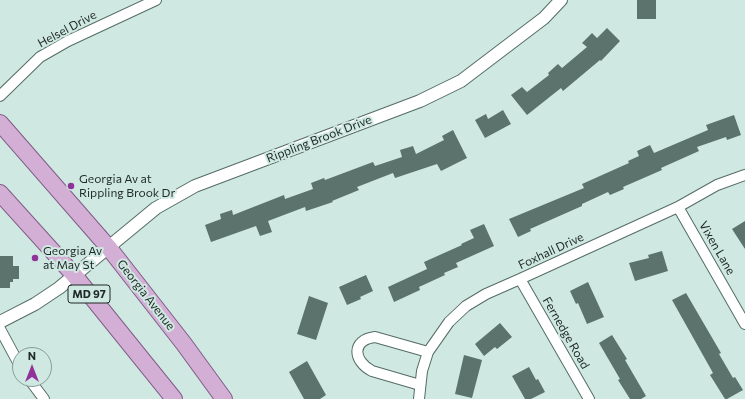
<!DOCTYPE html>
<style>
body{margin:0}
#map{position:relative;width:745px;height:399px;overflow:hidden;background:#cfe8e1;font-family:Commissioner,sans-serif}
canvas{display:block}
.north{position:absolute;left:12px;top:347px;width:40px;height:40px;box-sizing:border-box;background:#cfe8e1;border:1px solid #899c96;border-radius:50%;rotate:0deg;font-size:11px;font-weight:700;line-height:16px;text-align:center;color:#1f2926}
.north::after{content:'';display:block;margin:auto;width:14px;height:18px;background:#91329b;clip-path:polygon(50% 0,100% 100%,50% 72%,0 100%)}
</style>
<div id="map">
<canvas width="745" height="399"></canvas>
<div class="north">N</div>
</div>
<script>
const context = document.querySelector('canvas').getContext('2d');
context.lineJoin = 'round';
function fill(path, color) {
  context.fillStyle = color;
  context.fill(path, 'evenodd');
}
function stroke(path, color, width, dash) {
  context.strokeStyle = color;
  context.lineWidth = width;
  context.lineCap = dash ? 'butt' : 'round';
  context.setLineDash(dash || []);
  context.stroke(path);
}
function label(font, color, halo, rows, align = 'center') {
  context.font = font + ' Commissioner,sans-serif';
  context.lineWidth = 4;
  context.setLineDash([]);
  context.textBaseline = 'middle';
  context.strokeStyle = halo;
  context.fillStyle = color;
  for (const [text, x, y, turn = 0] of rows) {
    context.save();
    context.translate(x, y);
    context.rotate((+turn || 0) * Math.PI / 180);
    context.textAlign = isNaN(turn) ? turn : align;
    if (halo) context.strokeText(text, 0, 0);
    context.fillText(text, 0, 0);
    context.restore();
  }
}
const building = new Path2D(`
 M 637,0 L 656,0 L 656,19 L 637,19 Z
 M 607,28 L 620,41 L 601,61 L 600,60 L 563,91 L 561,88 L 527,115 L 511,95 L 522,87 L 527,92 L 549,75 L 548,73 L 558,64 L 562,68 L 587,47 L 582,43 L 592,33 L 597,38 Z
 M 503,110 L 511,124 L 485,138 L 475,120 L 486,114 L 488,119 Z
 M 734,115 L 741,135 L 727,140 L 726,137 L 697,147 L 699,151 L 661,168 L 662,170 L 623,187 L 624,189 L 610,195 L 608,192 L 582,204 L 582,206 L 530,229 L 531,231 L 518,237 L 509,219 L 584,188 L 582,184 L 629,163 L 628,161 L 639,156 L 637,151 L 650,145 L 654,153 L 708,130 L 706,125 Z
 M 453,130 L 467,158 L 441,171 L 437,164 L 395,178 L 393,173 L 357,187 L 359,190 L 332,201 L 333,202 L 306,211 L 305,207 L 268,221 L 272,232 L 260,236 L 256,226 L 211,242 L 205,225 L 221,219 L 220,214 L 232,210 L 233,215 L 284,195 L 285,199 L 313,189 L 311,183 L 324,178 L 325,180 L 373,162 L 375,166 L 402,157 L 400,150 L 413,146 L 416,154 L 444,140 L 442,136 Z
 M 745,221 L 745,249 L 732,229 Z
 M 484,224 L 494,246 L 456,263 L 458,267 L 444,273 L 445,275 L 419,287 L 420,290 L 394,302 L 388,287 L 427,269 L 424,262 L 462,245 L 461,244 L 474,238 L 470,230 Z
 M 662,251 L 668,271 L 635,281 L 629,263 L 649,258 L 648,255 Z
 M 0,256 L 13,256 L 13,266 L 19,266 L 19,279 L 13,279 L 13,282 L 10,282 L 10,288 L 0,288 Z
 M 366,275 L 373,291 L 360,297 L 361,299 L 347,305 L 339,287 Z
 M 588,282 L 604,317 L 587,324 L 578,303 L 576,304 L 570,291 Z
 M 686,293 L 721,353 L 719,354 L 733,378 L 735,377 L 743,390 L 727,399 L 725,399 L 710,375 L 713,373 L 672,300 Z
 M 309,296 L 328,303 L 316,340 L 297,334 Z
 M 500,323 L 512,337 L 497,349 L 495,347 L 484,356 L 475,344 Z
 M 612,335 L 627,359 L 625,360 L 646,396 L 641,399 L 630,399 L 618,380 L 620,379 L 599,343 Z
 M 464,355 L 482,360 L 472,398 L 455,394 Z
 M 307,361 L 326,395 L 320,399 L 304,399 L 289,372 Z
 M 529,367 L 536,380 L 538,379 L 545,392 L 531,399 L 525,399 L 512,376 Z`);
const minor = new Path2D(`
 M 0,96 L 40,57 L 68,41 L 156,0
 M 678,207 L 745,324
 M 520,279 L 589,399
 M 0,329 L 20,366
 M 29,379 L 44,399
 M 420,385 L 372,371 C 353,361 351,340 375,337 L 428,352
 M 419,399 L 422,371 L 428,352 L 449,322 L 466,306 L 486,294 L 520,279 L 678,207 L 717,185 L 745,175`);
const tertiary = new Path2D(`
 M 0,322 L 35,304 L 59,288 L 156,208 L 195,186 L 420,101 L 461,81 L 544,18 L 561,0`);
const primary = new Path2D(`
 M 0,123 L 109,248 L 184,344 L 224,399
 M 0,193 L 74,275 L 174,399`);
const markers = [
 [71,186,4,"#91329b"],
 [35,258,4,"#91329b"]
];
const shields = [
 [89,294,42]
];
const shieldNames = [
 ["MD 97",89,294]
];
const streetNames = [
 ["Helsel Drive",67,29,-28],
 ["Rippling Brook Drive",319,139,-21],
 ["Vixen Lane",717,248,60],
 ["Foxhall Drive",551,251,-25],
 ["Georgia Avenue",146,295,52],
 ["Fernedge Road",566,333,60]
];
const poiNames = [
 ["Georgia Av at",79,179],
 ["Rippling Brook Dr",79,193],
 ["Georgia Av",43,251],
 ["at May St",43,265]
];
fill(building, '#5c726c');
stroke(minor, '#556c66', 12);
stroke(tertiary, '#556c66', 14);
stroke(primary, '#805d87', 18);
stroke(minor, '#fff', 10);
stroke(tertiary, '#fff', 12);
stroke(primary, '#d3afd6', 16);
for (const [x, y, r, color] of markers) {
  const dot = new Path2D();
  dot.arc(x, y, r, 0, 2 * Math.PI);
  context.fillStyle = color;
  context.fill(dot);
  stroke(dot, '#cfe8e1', 1.5);
}
for (const [x, y, w] of shields) {
  const box = new Path2D();
  box.roundRect(x - w / 2, y - 9, w, 18, 3);
  context.fillStyle = '#cfe8e1';
  context.fill(box);
  stroke(box, '#1f2926', 1);
}
label('bold 11px', '#1f2926', null, shieldNames);
label('12px', '#1f2926', '#cfe8e1', streetNames);
label('12px', '#1f2926', '#cfe8e1', poiNames, 'left');
</script>
